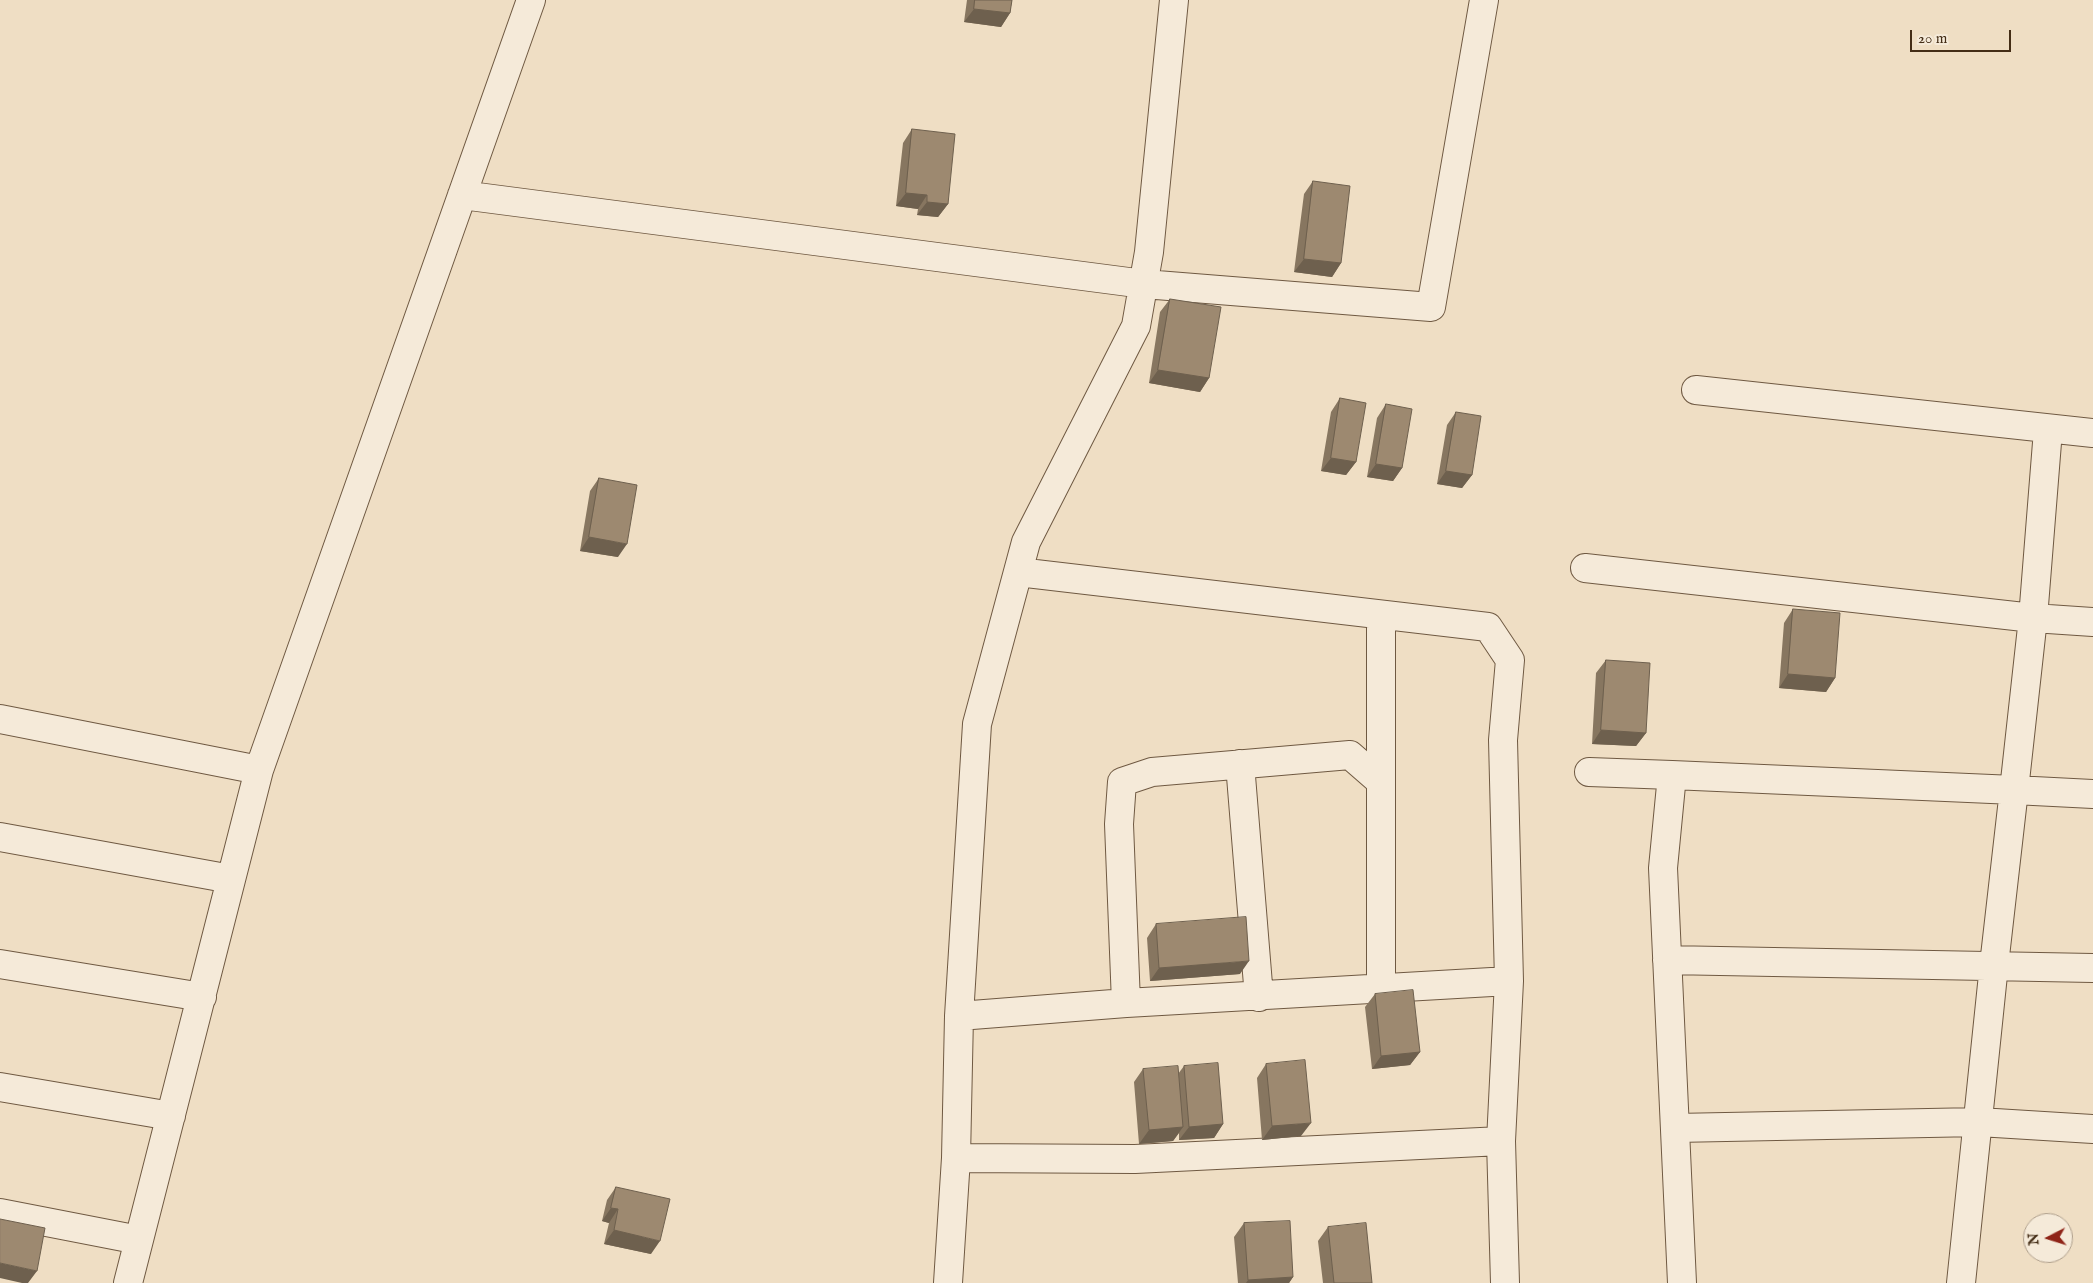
<!DOCTYPE html>
<style>
body{margin:0}
#map{position:relative;width:2093px;height:1283px;overflow:hidden;background:#efdec4;font-family:"IM FELL English",serif}
canvas{display:block}
.north{position:absolute;left:2023px;top:1213px;width:50px;height:50px;box-sizing:border-box;background:#f5ead9;border:1px solid #ae9e8b;border-radius:50%;rotate:265deg;font-size:14px;font-weight:700;line-height:20px;text-align:center;color:#442d16}
.north::after{content:'';display:block;margin:auto;width:18px;height:22px;background:#8f2418;clip-path:polygon(50% 0,100% 100%,50% 72%,0 100%)}
.scale{position:absolute;left:1910px;top:30px;width:101px;height:22px;box-sizing:border-box;border:2px solid #442d16;border-top:0;padding-left:6px;font-size:15px;line-height:18px;white-space:nowrap;color:#442d16;-webkit-text-stroke:4px #f5ead9;paint-order:stroke}
</style>
<div id="map">
<canvas width="2093" height="1283"></canvas>
<div class="north">N</div>
<div class="scale">20 m</div>
</div>
<script>
const context = document.querySelector('canvas').getContext('2d');
context.lineJoin = 'round';
function stroke(path, color, width, dash) {
  context.strokeStyle = color;
  context.lineWidth = width;
  context.lineCap = dash ? 'butt' : 'round';
  context.setLineDash(dash || []);
  context.stroke(path);
}
function fill(path, color) {
  context.fillStyle = color;
  context.fill(path, 'evenodd');
}
const street = new Path2D(`
 M 462,195 L 1144,284 L 1431,307 L 1484,0
 M 1696,390 L 2093,433
 M 2048,430 L 2033,618 L 2014,790 L 2093,794
 M 1585,568 L 2033,618 L 2093,622
 M 1018,572 L 1488,627 L 1510,660 L 1503,740 L 1509,981 L 1501,1141 L 1505,1283
 M 0,719 L 259,770 L 128,1283
 M 1240,764 L 1259,997
 M 259,770 L 531,0
 M 1589,772 L 1672,775
 M 0,837 L 231,879
 M 1667,960 L 2093,968
 M 0,964 L 202,997
 M 1381,989 L 1381,615
 M 1126,1003 L 1119,824 L 1122,782 L 1152,772 L 1350,755 L 1381,782
 M 959,1016 L 1126,1003 L 1509,981
 M 0,1087 L 171,1116
 M 1675,1128 L 1979,1122 L 2093,1129
 M 956,1158 L 1135,1159 L 1501,1141
 M 0,1213 L 139,1240
 M 948,1283 L 956,1158 L 959,1016 L 977,724 L 1026,542 L 1136,326 L 1149,252 L 1174,0
 M 1682,1283 L 1663,868 L 1672,775 L 2014,790 L 1994,965 L 1961,1283`);
const wall = new Path2D(`
 M 967,0 L 1012,0 L 1010,13 L 1001,27 L 964,22 Z
 M 912,129 L 948,204 L 938,217 L 917,215 L 918,209 L 896,206 L 903,143 Z
 M 1313,181 L 1341,263 L 1332,277 L 1294,272 L 1304,194 Z
 M 1170,299 L 1209,378 L 1200,392 L 1149,383 L 1160,312 Z
 M 1340,398 L 1356,462 L 1346,475 L 1321,471 L 1331,412 Z
 M 1386,404 L 1402,468 L 1393,481 L 1367,477 L 1377,418 Z
 M 1456,412 L 1472,475 L 1462,488 L 1437,484 L 1447,425 Z
 M 599,478 L 618,557 L 580,551 L 590,491 Z
 M 1793,609 L 1835,678 L 1826,692 L 1779,688 L 1784,623 Z
 M 1606,660 L 1646,733 L 1636,746 L 1592,744 L 1596,673 Z
 M 1156,924 L 1240,974 L 1150,981 L 1147,938 Z
 M 1375,994 L 1420,1052 L 1410,1065 L 1372,1069 L 1365,1007 Z
 M 1266,1064 L 1301,1136 L 1262,1140 L 1257,1078 Z
 M 1184,1066 L 1223,1124 L 1214,1138 L 1179,1140 L 1179,1133 L 1173,1141 L 1139,1144 L 1134,1082 L 1143,1069 L 1178,1074 Z
 M 616,1187 L 651,1254 L 604,1244 L 609,1223 L 602,1221 L 607,1200 Z
 M 1244,1223 L 1293,1277 L 1289,1283 L 1238,1283 L 1234,1237 Z
 M 1328,1227 L 1372,1283 L 1323,1283 L 1318,1241 Z`);
const shadedWall = new Path2D(`
 M 974,9 L 1010,13 L 1001,27 L 964,22 Z
 M 906,193 L 927,195 L 918,209 L 896,206 Z
 M 927,202 L 948,204 L 938,217 L 917,215 Z
 M 1304,259 L 1341,263 L 1332,277 L 1294,272 Z
 M 1158,370 L 1209,378 L 1200,392 L 1149,383 Z
 M 1331,458 L 1356,462 L 1346,475 L 1321,471 Z
 M 1376,464 L 1402,468 L 1393,481 L 1367,477 Z
 M 1446,471 L 1472,475 L 1462,488 L 1437,484 Z
 M 589,537 L 627,544 L 618,557 L 580,551 Z
 M 1788,674 L 1835,678 L 1826,692 L 1779,688 Z
 M 1601,730 L 1646,733 L 1636,746 L 1592,744 Z
 M 1249,961 L 1240,974 L 1150,981 L 1159,968 Z
 M 1420,1052 L 1410,1065 L 1372,1069 L 1381,1056 Z
 M 1311,1123 L 1301,1136 L 1262,1140 L 1272,1126 Z
 M 1223,1124 L 1214,1138 L 1179,1140 L 1189,1127 Z
 M 1183,1127 L 1173,1141 L 1139,1144 L 1149,1130 Z
 M 611,1208 L 618,1209 L 609,1223 L 602,1221 Z
 M 614,1230 L 660,1241 L 651,1254 L 604,1244 Z
 M 0,1263 L 37,1271 L 28,1283 L 22,1283 L 0,1278 Z
 M 1293,1277 L 1289,1283 L 1246,1283 L 1248,1280 Z`);
const building = new Path2D(`
 M 975,0 L 1012,0 L 1010,13 L 974,9 Z
 M 912,129 L 955,134 L 948,204 L 927,202 L 927,195 L 906,193 Z
 M 1313,181 L 1350,186 L 1341,263 L 1304,259 Z
 M 1170,299 L 1221,307 L 1209,378 L 1158,370 Z
 M 1340,398 L 1366,403 L 1356,462 L 1331,458 Z
 M 1386,404 L 1412,409 L 1402,468 L 1376,464 Z
 M 1456,412 L 1481,416 L 1472,475 L 1446,471 Z
 M 599,478 L 637,485 L 627,544 L 589,537 Z
 M 1793,609 L 1840,613 L 1835,678 L 1788,674 Z
 M 1606,660 L 1650,663 L 1646,733 L 1601,730 Z
 M 1246,917 L 1249,961 L 1159,968 L 1156,924 Z
 M 1413,990 L 1420,1052 L 1381,1056 L 1375,994 Z
 M 1305,1060 L 1311,1123 L 1272,1126 L 1266,1064 Z
 M 1218,1063 L 1223,1124 L 1189,1127 L 1184,1066 Z
 M 1178,1066 L 1183,1127 L 1149,1130 L 1143,1069 Z
 M 616,1187 L 670,1199 L 660,1241 L 614,1230 L 618,1209 L 611,1208 Z
 M 0,1219 L 45,1228 L 37,1271 L 0,1263 Z
 M 1290,1221 L 1293,1277 L 1248,1280 L 1244,1223 Z
 M 1366,1223 L 1372,1283 L 1334,1283 L 1328,1227 Z`);
stroke(street, '#6f5942', 30);
stroke(street, '#f5ead9', 28);
fill(wall, '#877660');
fill(shadedWall, '#6e604e');
fill(building, '#9d8970');
stroke(building, '#6e604e', 1);
</script>
